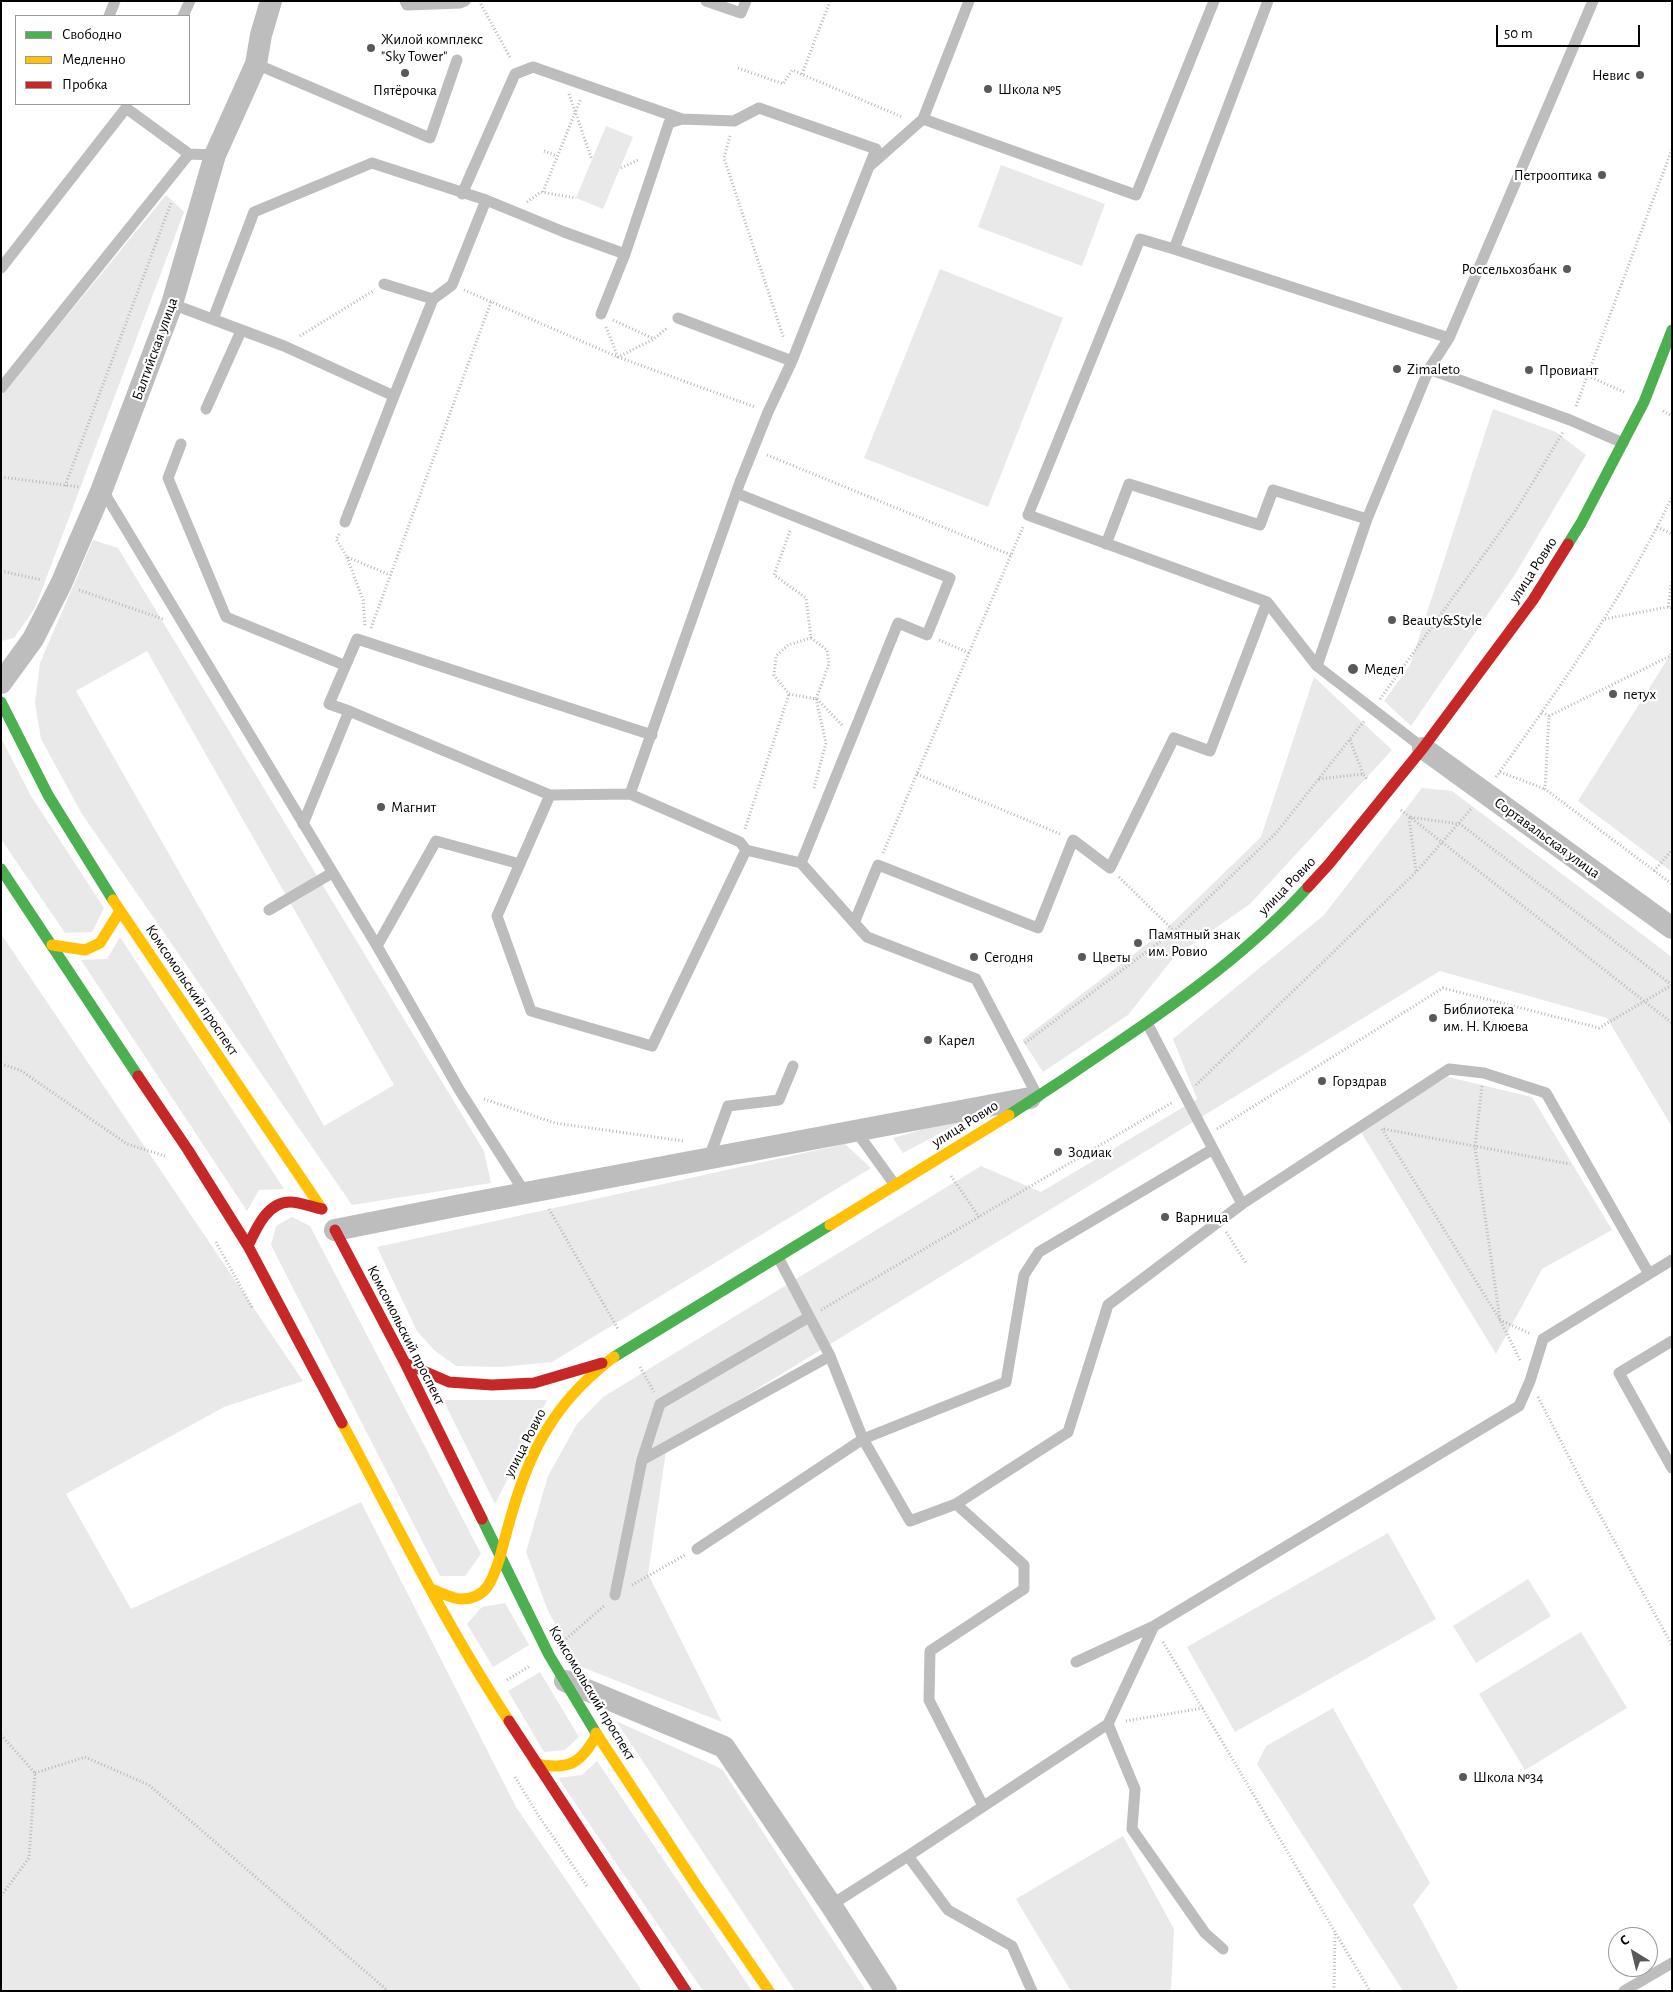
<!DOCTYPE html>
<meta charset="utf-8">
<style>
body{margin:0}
#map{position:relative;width:1673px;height:1992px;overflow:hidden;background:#fff;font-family:"Alegreya Sans",sans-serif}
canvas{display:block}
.frame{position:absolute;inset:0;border:2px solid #000;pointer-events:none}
.legend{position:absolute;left:15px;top:15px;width:175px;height:90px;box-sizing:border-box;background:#fff;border:1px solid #999;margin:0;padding:6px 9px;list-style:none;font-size:15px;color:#000}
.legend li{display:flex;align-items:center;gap:10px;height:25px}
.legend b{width:25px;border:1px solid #999}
.north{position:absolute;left:1608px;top:1927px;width:50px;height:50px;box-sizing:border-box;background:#fff;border:1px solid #999;border-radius:50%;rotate:324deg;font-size:14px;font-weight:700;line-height:20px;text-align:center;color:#000}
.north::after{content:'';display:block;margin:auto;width:18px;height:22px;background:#595959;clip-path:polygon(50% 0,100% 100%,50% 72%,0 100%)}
.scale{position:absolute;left:1496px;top:25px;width:144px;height:22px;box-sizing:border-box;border:2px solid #000;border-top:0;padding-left:6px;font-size:15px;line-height:18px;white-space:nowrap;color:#000;-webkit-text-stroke:4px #fff;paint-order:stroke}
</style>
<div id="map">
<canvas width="1673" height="1992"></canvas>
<div class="frame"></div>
<ul class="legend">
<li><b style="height:6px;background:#4caf50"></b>Свободно</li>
<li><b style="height:6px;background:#ffc107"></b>Медленно</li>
<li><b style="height:6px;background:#c62828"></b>Пробка</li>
</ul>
<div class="north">С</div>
<div class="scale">50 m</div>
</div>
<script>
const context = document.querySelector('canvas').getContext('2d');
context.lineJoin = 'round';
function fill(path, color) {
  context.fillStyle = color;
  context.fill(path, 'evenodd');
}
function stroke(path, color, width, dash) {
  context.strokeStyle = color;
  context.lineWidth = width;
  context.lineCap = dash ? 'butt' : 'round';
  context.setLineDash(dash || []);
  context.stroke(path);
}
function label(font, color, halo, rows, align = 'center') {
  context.font = font + ' "Alegreya Sans",sans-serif';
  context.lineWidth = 4.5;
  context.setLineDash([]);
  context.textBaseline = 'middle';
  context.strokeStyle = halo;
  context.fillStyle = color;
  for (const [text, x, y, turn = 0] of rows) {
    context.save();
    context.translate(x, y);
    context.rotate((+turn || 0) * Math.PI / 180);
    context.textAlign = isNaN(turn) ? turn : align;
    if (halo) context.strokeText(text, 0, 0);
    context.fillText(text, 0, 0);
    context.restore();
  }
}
const green = new Path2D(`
 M 606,126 L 633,137 L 603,209 L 576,198 Z
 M 1001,165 L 1105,204 L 1082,266 L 978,227 Z
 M 166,195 L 184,212 L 35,608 L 14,638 L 1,641 L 1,396 Z
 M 940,269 L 1063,318 L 988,507 L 864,458 Z
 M 1493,409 L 1556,432 L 1586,455 L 1514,576 L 1411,726 L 1384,701 L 1410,665 Z
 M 93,540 L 118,548 L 484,1151 L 491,1183 L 352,1205 L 82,814 L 41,739 L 35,703 L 40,663 ZM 147,651 L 394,1085 L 324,1126 L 76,691 Z
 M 1672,652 L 1672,872 L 1578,801 Z
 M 1314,677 L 1392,750 L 1250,904 L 1174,957 L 1128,1015 L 1043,1072 L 1022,1040 L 1164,931 L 1261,837 Z
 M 1,738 L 31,796 L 104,908 L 92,932 L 65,933 L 1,839 Z
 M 1422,788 L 1452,791 L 1672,957 L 1672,1127 L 1607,1018 L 1440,971 L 667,1444 L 648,1574 L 722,1722 L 579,1666 L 548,1611 L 526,1552 L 548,1476 L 577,1424 L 603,1397 L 981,1166 L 1041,1192 L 1197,1099 L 1173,1039 L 1324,915 Z
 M 1,934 L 303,1381 L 224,1407 L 66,1494 L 131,1609 L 361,1502 L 516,1807 L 642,1991 L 1,1991 Z
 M 120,937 L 284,1189 L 259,1190 L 247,1211 L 81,960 L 107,959 Z
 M 1448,1077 L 1532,1097 L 1612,1230 L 1542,1269 L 1496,1354 L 1359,1129 Z
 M 976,1114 L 903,1153 L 893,1138 Z
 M 845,1144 L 871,1168 L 552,1362 L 500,1367 L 456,1366 L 434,1350 L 417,1331 L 377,1247 Z
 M 292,1217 L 310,1226 L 481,1554 L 465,1576 L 440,1576 L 271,1245 L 276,1226 Z
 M 443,1400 L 547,1400 L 495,1504 Z
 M 1388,1533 L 1436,1619 L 1235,1732 L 1187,1647 Z
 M 1528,1579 L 1551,1616 L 1476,1663 L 1453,1626 Z
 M 505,1603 L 529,1645 L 493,1667 L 467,1624 L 482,1607 Z
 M 1581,1632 L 1627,1708 L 1525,1770 L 1479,1694 Z
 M 540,1672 L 579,1737 L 565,1750 L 544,1752 L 508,1691 Z
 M 1333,1708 L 1430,1883 L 1413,1905 L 1458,1988 L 1453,1991 L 1403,1991 L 1257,1764 L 1266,1746 Z
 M 616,1721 L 722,1769 L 866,1991 L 795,1991 Z
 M 597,1761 L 752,1991 L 703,1991 L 558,1778 L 582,1775 Z
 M 1123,1836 L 1174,1929 L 1171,1991 L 1071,1991 L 1016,1899 Z`);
const path = new Path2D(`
 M 479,1 L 511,59
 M 738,68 L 783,84 L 792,70 L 902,117
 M 802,74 L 830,1
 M 569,94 L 592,160
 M 730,136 L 724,158 L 784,339
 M 544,151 L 557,156
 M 621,168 L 640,159
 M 543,192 L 581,98
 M 527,202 L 541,192 L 576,198
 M 464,290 L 618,357 L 755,407
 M 613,320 L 654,339
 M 606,327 L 618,357 L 654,339 L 668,327
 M 300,336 L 373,291
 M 1588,376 L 1624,392
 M 1576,406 L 1672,149
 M 1663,411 L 1672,416
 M 767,455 L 1011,555
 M 1,477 L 80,487
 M 65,486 L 171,203
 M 1657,527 L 1672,534
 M 790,531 L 774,575 L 806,598 L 811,638
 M 339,534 L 336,539 L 347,557 L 390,575
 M 347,557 L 363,600 L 365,627
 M 1,571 L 42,580
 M 79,590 L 163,619
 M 1668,607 L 1672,580
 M 1605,619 L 1668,607 L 1672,608
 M 371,628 L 491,302
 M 811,638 L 827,650 L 829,664 L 816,699 L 789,694 L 774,675 L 776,656 L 788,645 Z
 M 939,640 L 969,653
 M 817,699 L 842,725
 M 1380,699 L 1516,510 L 1563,432
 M 1542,712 L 1549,716 L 1545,789 L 1672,884
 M 1549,716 L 1670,656 L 1672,650
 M 1350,740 L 1363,774
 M 1500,772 L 1545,789
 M 917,774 L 1060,834
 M 1496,777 C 1560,687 1624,597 1672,497
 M 1319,779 L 1363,774 L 1367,779
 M 814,788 L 826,743 L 816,699
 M 1401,810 L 1672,1023
 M 745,829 L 789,694
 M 883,853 L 1023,527
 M 1416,871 L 1409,817 L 1460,824 L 1672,985
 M 1654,871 L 1672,850
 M 1119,877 L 1174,931
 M 1025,1043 L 1174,931 L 1276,833 L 1365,720
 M 1,1064 L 20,1070 L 127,1144 L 165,1156
 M 1196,1085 L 1416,872 L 1472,808
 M 1482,1086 L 1475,1147 L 1500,1320 L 1520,1360
 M 484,1099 L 555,1123 L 683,1141
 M 1217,1129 L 1443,988 L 1599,1028 L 1672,985
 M 1382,1129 L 1500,1320 L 1531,1334
 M 1384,1129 L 1570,1164
 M 951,1176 L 979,1217
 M 549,1209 L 618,1329
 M 1226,1232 L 1246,1263
 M 216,1242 L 253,1309
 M 821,1310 L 1173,1102
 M 640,1367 L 654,1392
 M 1538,1397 L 1586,1490 L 1672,1645
 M 632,1585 L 685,1555
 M 566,1639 L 605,1605
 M 1163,1642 L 1370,1991
 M 507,1680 L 530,1666
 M 1126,1721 L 1203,1708
 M 1,1735 L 35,1773 L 29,1858 L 1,1896
 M 35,1773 L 85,1757 L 149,1785 L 388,1991
 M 515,1777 L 538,1815 L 587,1886
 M 1334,1991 L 1335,1931`);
const lane = new Path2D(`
 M 405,1 L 407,5 L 460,3 L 465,1
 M 706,1 L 741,13 L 746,1
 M 1268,1 L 1174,249 L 1449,338
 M 1593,1 L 1449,338 L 1429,369 L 1570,420 L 1623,443
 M 109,16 L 115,1
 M 183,16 L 190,1
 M 256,64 L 430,138 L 457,60
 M 923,119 L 1136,195 L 1214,1
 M 871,165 L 923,119 L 969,1
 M 462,194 L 515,74 L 533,67 L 682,119
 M 1174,249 L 1140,239 L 1028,515 L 1267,602 L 1317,666 L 1423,748
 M 1,268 L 126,108 L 189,154 L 215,155
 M 384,284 L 433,299
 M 172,304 L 284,346 L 394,396 L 433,299 L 452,285 L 486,200
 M 601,314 L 625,254
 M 678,318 L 792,361
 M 213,319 L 254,212 L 372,163 L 486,200 L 564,232 L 625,254 L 669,123 L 682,119 L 734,121 L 759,108 L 876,149 L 792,361 L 768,412 L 740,482 L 630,794
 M 1,388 L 189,154
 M 206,409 L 241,331
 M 181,444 L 168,478 L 226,617 L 344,665
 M 102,489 L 377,946 L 460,1091 L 525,1193
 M 736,493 L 950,578 L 927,635 L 898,623 L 801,863
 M 345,522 L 394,396
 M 1106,544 L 1129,484 L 1260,525 L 1273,490 L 1367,519
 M 1317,666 L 1367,519 L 1429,369
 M 349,711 L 329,704 L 357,639 L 652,735
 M 550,795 L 630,794 L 740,842 L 746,850
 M 303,824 L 349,711 L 550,795 L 497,916 L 531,1011 L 652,1046 L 746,850 L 801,863 L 867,937 L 976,979 L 1038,1097
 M 269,910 L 332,873
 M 854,923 L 878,865 L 1038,928 L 1073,840 L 1110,868 L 1174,738 L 1210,751 L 1267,602
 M 377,946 L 436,841 L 520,864
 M 856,1131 L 895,1185
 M 1213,1149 L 1242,1204 L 1449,1069 L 1484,1073 L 1546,1093 L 1649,1274
 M 709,1158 L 728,1106 L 779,1100 L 793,1066
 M 778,1257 L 830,1356 L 863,1439 L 910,1521 L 956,1504 L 1024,1565 L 1024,1589 L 930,1651 L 929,1700 L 983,1806
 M 1672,1341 L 1619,1373 L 1672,1468
 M 642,1460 L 830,1356
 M 956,1504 L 1068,1432 L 1108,1305 L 1242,1204
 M 697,1549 L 863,1439 L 1006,1382 L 1024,1275 L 1039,1252 L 1213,1149 L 1147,1023
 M 615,1595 L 642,1460 L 660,1404 L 809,1317
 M 1076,1662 L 1154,1626
 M 1108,1724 L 1135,1789 L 1132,1829 L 1205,1933 L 1223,1949
 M 908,1856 L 948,1910 L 1012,1946 L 1032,1991
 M 831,1905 L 908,1856 L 1108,1724 L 1154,1626 L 1519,1406 L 1530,1381 L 1543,1339 L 1672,1260
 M 1624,1991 L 1672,1963`);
const street = new Path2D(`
 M 1,683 L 33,639 L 61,584 L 102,489 L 172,304 L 215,155 L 256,64 L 261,35 L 271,1
 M 1423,748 L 1672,928
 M 335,1230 L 456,1206 L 1030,1098
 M 565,1681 L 724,1747 L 831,1905 L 886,1991`);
const fast = new Path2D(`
 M 1568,544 L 1581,523 L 1644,402 L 1672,330
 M 1,702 L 48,795 L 113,900
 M 1,869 L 138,1076
 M 1009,1115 C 1045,1092 1081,1068 1117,1043 C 1185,997 1253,948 1308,887
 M 614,1357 L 830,1225
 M 482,1519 L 549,1655 L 596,1733`);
const slow = new Path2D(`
 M 113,900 L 322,1209
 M 52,945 L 85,950 L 100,943 L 120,911
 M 830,1225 L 1009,1115
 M 342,1423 C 396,1523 446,1626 509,1721
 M 500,1557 C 518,1487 535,1427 590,1377 C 598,1370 605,1363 614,1357
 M 431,1589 C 440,1592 452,1599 461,1599 C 488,1599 493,1578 500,1557
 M 596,1733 L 698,1888 L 769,1991
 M 536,1764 C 569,1770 581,1764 597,1734`);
const jam = new Path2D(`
 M 1308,887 L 1329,864 L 1423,748 L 1533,600 L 1568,544
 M 138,1076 L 188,1150 L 248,1246 L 342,1423
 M 335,1230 L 405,1363 L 482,1519
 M 248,1246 C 256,1229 267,1202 290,1202 C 300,1202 312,1207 322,1209
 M 405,1363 L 449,1382 L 492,1385 L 534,1383 L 602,1363
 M 509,1721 L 686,1991`);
const markers = [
 [371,48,5,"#595959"],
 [405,73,5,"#595959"],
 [1640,75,5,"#595959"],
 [988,89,5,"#595959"],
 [1602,175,5,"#595959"],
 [1567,269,5,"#595959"],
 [1397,369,5,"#595959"],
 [1529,370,5,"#595959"],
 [1392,620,5,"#595959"],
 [1353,669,6,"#595959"],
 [1613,694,5,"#595959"],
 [381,807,5,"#595959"],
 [1138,943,5,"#595959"],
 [974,957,5,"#595959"],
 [1082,957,5,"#595959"],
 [1433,1018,5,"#595959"],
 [928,1040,5,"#595959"],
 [1322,1081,5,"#595959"],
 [1058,1152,5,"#595959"],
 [1165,1217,5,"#595959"],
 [1463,1777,5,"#595959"]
];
const poiNames = [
 ["Жилой комплекс",381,39],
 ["\"Sky Tower\"",381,56],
 ["Невис",1630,75,"right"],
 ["Школа №5",998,89],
 ["Пятёрочка",405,90,"center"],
 ["Петрооптика",1592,175,"right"],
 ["Россельхозбанк",1557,269,"right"],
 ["Zimaleto",1407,369],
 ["Провиант",1539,370],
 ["Beauty&Style",1402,620],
 ["Медел",1364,669],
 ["петух",1623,694],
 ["Магнит",391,807],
 ["Памятный знак",1148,934],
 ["им. Ровио",1148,951],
 ["Сегодня",984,957],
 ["Цветы",1092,957],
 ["Библиотека",1443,1009],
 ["им. Н. Клюева",1443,1026],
 ["Карел",938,1040],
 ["Горздрав",1332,1081],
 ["Зодиак",1068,1152],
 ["Варница",1175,1217],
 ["Школа №34",1473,1777]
];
const streetNames = [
 ["Балтийская улица",155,349,-70],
 ["улица Ровио",1533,570,-57],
 ["Сортавальская улица",1547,838,36],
 ["улица Ровио",1287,886,-46],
 ["Комсомольский проспект",192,990,56],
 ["улица Ровио",965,1124,-32],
 ["Комсомольский проспект",406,1335,63],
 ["улица Ровио",525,1443,-63],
 ["Комсомольский проспект",592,1693,59]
];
fill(green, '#e9e9e9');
stroke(path, '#b8b8b8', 3, [1, 2.5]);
stroke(lane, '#bdbdbd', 11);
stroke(street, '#bdbdbd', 22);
stroke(fast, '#4caf50', 11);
stroke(slow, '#ffc107', 11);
stroke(jam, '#c62828', 11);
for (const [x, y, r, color] of markers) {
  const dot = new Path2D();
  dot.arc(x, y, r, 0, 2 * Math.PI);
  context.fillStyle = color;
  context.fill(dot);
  stroke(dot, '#fff', 2);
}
label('15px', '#000', '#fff', poiNames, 'left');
label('15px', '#000', '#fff', streetNames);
</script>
